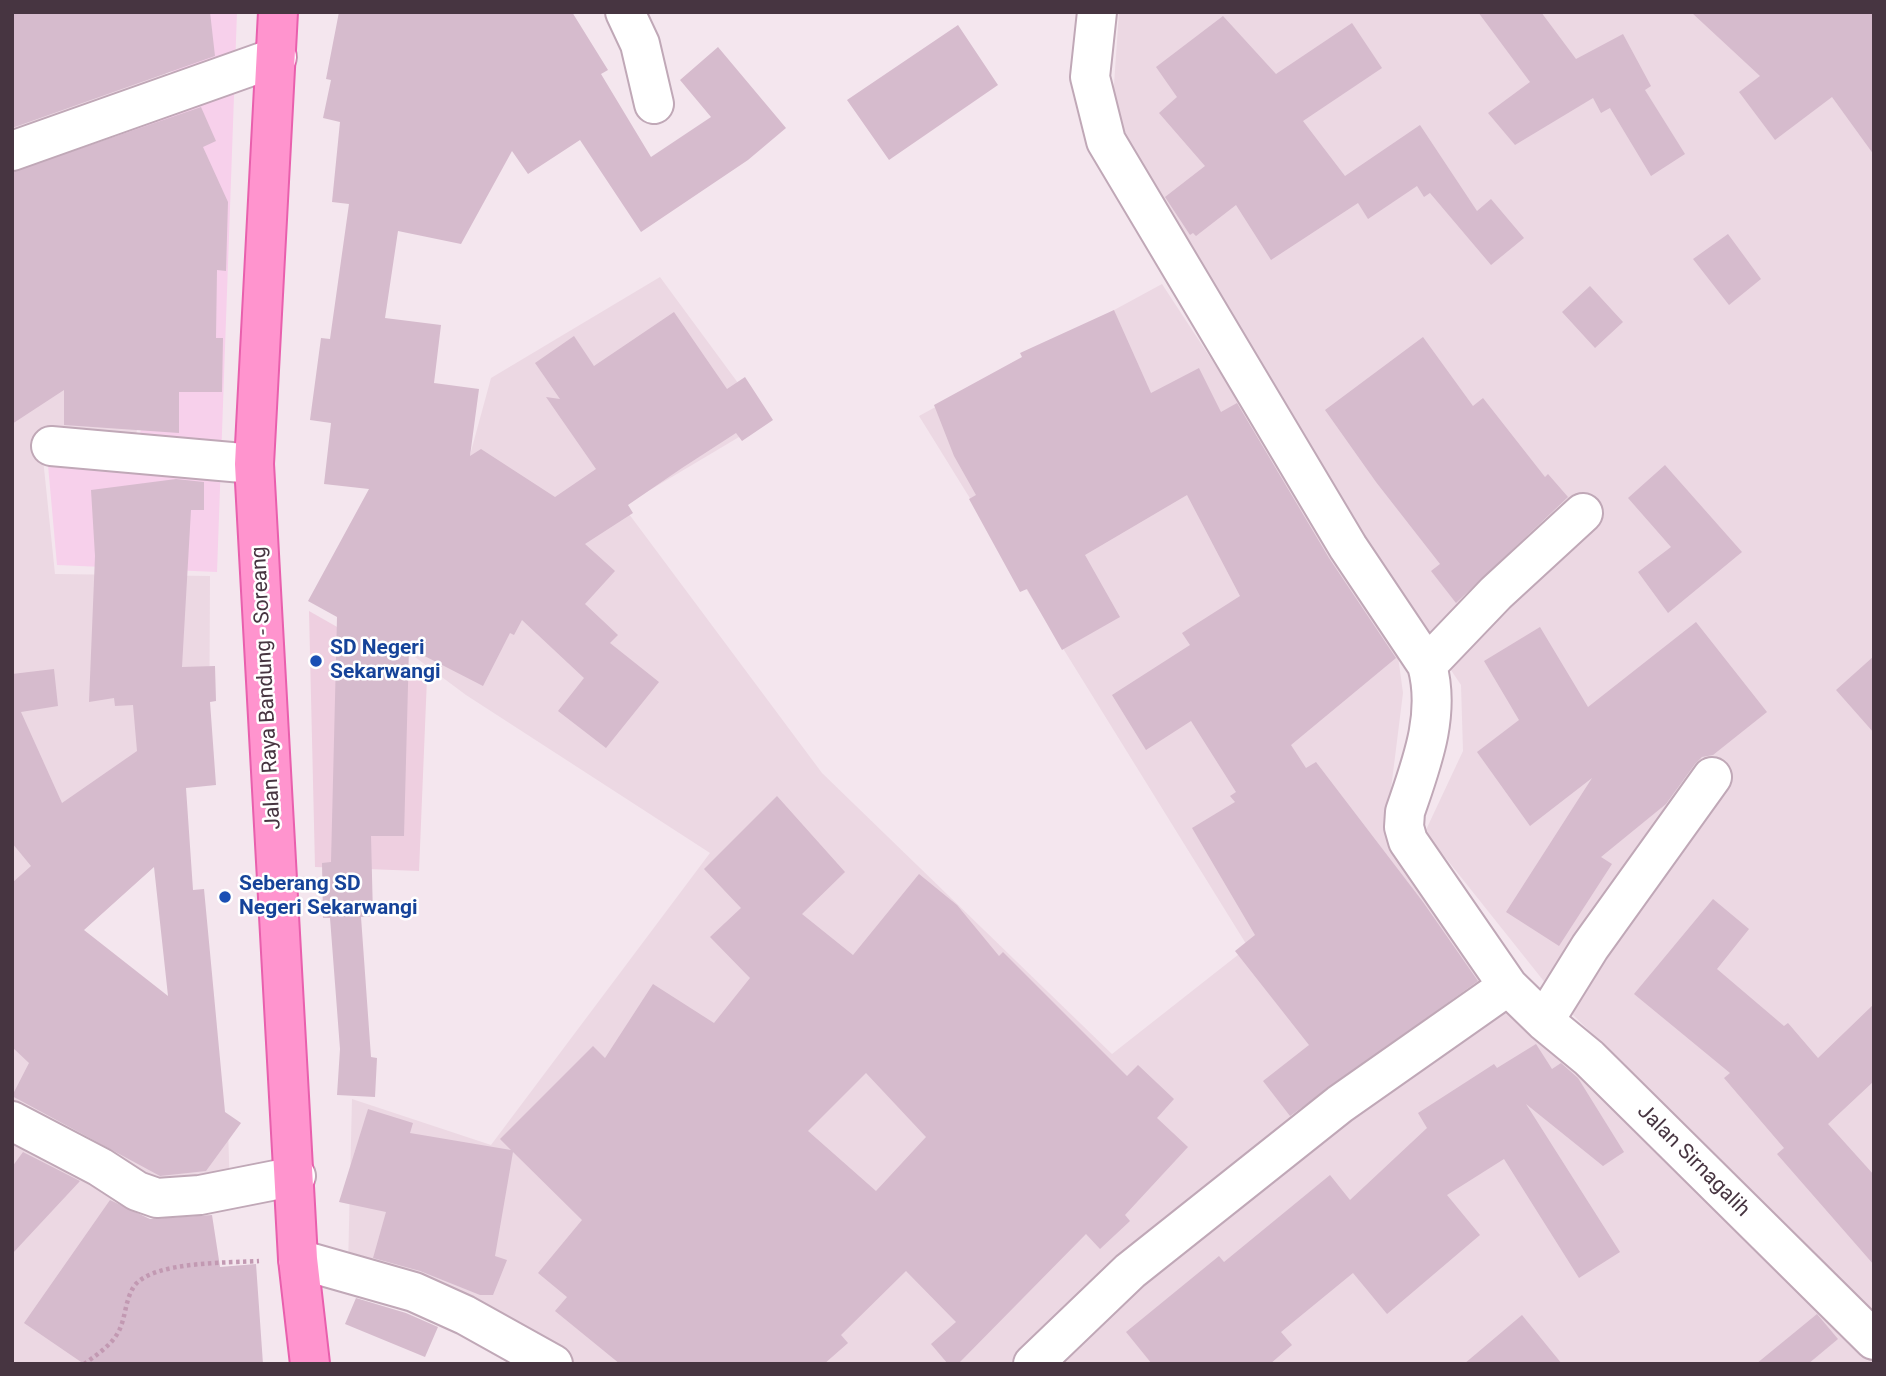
<!DOCTYPE html>
<style>
body{margin:0}
#map{position:relative;width:1886px;height:1376px;overflow:hidden;background:#f4e6ee;font-family:Roboto,sans-serif}
canvas{display:block}
.frame{position:absolute;inset:0;border:14px solid #473541;pointer-events:none}
</style>
<div id="map">
<canvas width="1886" height="1376"></canvas>
<div class="frame"></div>
</div>
<script>
const context = document.querySelector('canvas').getContext('2d');
context.lineJoin = 'round';
function fill(path, color) {
  context.fillStyle = color;
  context.fill(path, 'evenodd');
}
function stroke(path, color, width, dash) {
  context.strokeStyle = color;
  context.lineWidth = width;
  context.lineCap = dash ? 'butt' : 'round';
  context.setLineDash(dash || []);
  context.stroke(path);
}
function label(font, color, halo, rows, align = 'center') {
  context.font = font + ' Roboto,sans-serif';
  context.lineWidth = 5;
  context.setLineDash([]);
  context.textBaseline = 'middle';
  context.strokeStyle = halo;
  context.fillStyle = color;
  for (const [text, x, y, turn = 0] of rows) {
    context.save();
    context.translate(x, y);
    context.rotate((+turn || 0) * Math.PI / 180);
    context.textAlign = isNaN(turn) ? turn : align;
    if (halo) context.strokeText(text, 0, 0);
    context.fillText(text, 0, 0);
    context.restore();
  }
}
const residential = new Path2D(`
 M 12,12 L 164,22 L 167,95 L 109,124 L 137,189 L 153,338 L 132,458 L 42,449 L 55,574 L 210,576 L 209,764 L 21,924 L 228,1126 L 230,1195 L 137,1209 L 125,1364 L 12,1364 Z
 M 1119,12 L 1874,12 L 1874,1314 L 1562,1004 L 1425,832 L 1463,751 L 1461,685 L 1412,612 L 1265,374 L 1155,223 L 1113,99 Z
 M 660,277 L 766,421 L 623,506 L 822,773 L 1112,1054 L 1248,947 L 919,416 L 1162,284 L 1396,641 L 1403,693 L 1389,805 L 1408,852 L 1874,1357 L 1874,1364 L 561,1364 L 348,1267 L 352,1099 L 491,1145 L 710,853 L 466,695 L 415,657 L 491,378 Z`);
const commercial = new Path2D(`
 M 199,12 L 237,12 L 217,572 L 57,565 L 47,454 L 136,462 L 155,332 L 142,188 L 115,127 L 172,97 L 171,27 Z`);
const education = new Path2D(`
 M 309,611 L 427,678 L 419,871 L 315,867 Z`);
const building = new Path2D(`
 M 12,12 L 210,12 L 215,56 L 12,128 Z
 M 339,12 L 572,12 L 608,70 L 601,74 L 651,157 L 711,117 L 680,80 L 718,47 L 786,128 L 748,160 L 641,232 L 580,140 L 528,174 L 512,151 L 461,244 L 398,231 L 385,318 L 441,325 L 434,383 L 479,389 L 470,456 L 481,449 L 555,497 L 596,469 L 546,397 L 560,399 L 535,363 L 574,336 L 594,366 L 674,312 L 727,389 L 745,377 L 773,420 L 742,441 L 736,433 L 682,468 L 628,505 L 633,513 L 585,544 L 615,571 L 585,604 L 618,635 L 610,643 L 659,682 L 606,748 L 558,711 L 584,678 L 522,620 L 514,635 L 510,633 L 483,686 L 409,648 L 404,836 L 371,836 L 373,916 L 361,917 L 371,1057 L 377,1058 L 375,1097 L 337,1095 L 340,1049 L 330,918 L 323,918 L 322,863 L 331,862 L 337,617 L 308,601 L 369,489 L 324,484 L 331,423 L 310,420 L 321,338 L 330,339 L 349,204 L 332,202 L 340,122 L 323,118 L 331,80 L 326,79 Z
 M 1478,12 L 1541,12 L 1576,59 L 1623,34 L 1651,86 L 1645,90 L 1685,154 L 1651,176 L 1610,108 L 1601,113 L 1593,98 L 1515,145 L 1488,113 L 1530,82 Z
 M 1691,12 L 1874,12 L 1874,155 L 1832,97 L 1775,140 L 1739,92 L 1760,76 Z
 M 1223,16 L 1276,74 L 1352,23 L 1382,68 L 1303,121 L 1345,176 L 1420,125 L 1477,211 L 1491,199 L 1524,238 L 1491,265 L 1430,193 L 1424,197 L 1417,186 L 1368,219 L 1358,203 L 1271,260 L 1236,205 L 1196,236 L 1193,233 L 1190,235 L 1165,197 L 1205,166 L 1159,113 L 1177,97 L 1156,67 Z
 M 958,25 L 998,85 L 889,160 L 847,100 Z
 M 201,107 L 216,141 L 203,147 L 228,202 L 226,271 L 217,270 L 216,338 L 223,338 L 222,392 L 179,392 L 179,433 L 64,425 L 64,390 L 12,424 L 12,172 Z
 M 1728,234 L 1761,279 L 1729,305 L 1693,259 Z
 M 1590,286 L 1623,322 L 1595,348 L 1562,312 Z
 M 1114,310 L 1151,393 L 1199,368 L 1221,412 L 1237,403 L 1329,558 L 1396,658 L 1291,745 L 1306,768 L 1316,762 L 1423,902 L 1478,981 L 1290,1116 L 1263,1081 L 1309,1045 L 1235,951 L 1255,935 L 1192,828 L 1235,802 L 1230,796 L 1236,792 L 1191,721 L 1146,750 L 1112,695 L 1190,645 L 1182,633 L 1240,596 L 1187,495 L 1085,555 L 1120,617 L 1062,650 L 1027,589 L 1020,592 L 969,499 L 976,495 L 954,456 L 934,405 L 1022,357 L 1020,353 Z
 M 1423,337 L 1473,406 L 1483,398 L 1545,477 L 1548,474 L 1568,497 L 1456,603 L 1431,571 L 1440,564 L 1376,482 L 1325,410 Z
 M 1665,465 L 1742,552 L 1668,613 L 1638,572 L 1671,547 L 1628,498 Z
 M 176,479 L 204,482 L 204,510 L 191,510 L 182,667 L 215,666 L 216,701 L 210,702 L 216,785 L 186,788 L 193,890 L 204,889 L 225,1112 L 241,1123 L 206,1171 L 160,1176 L 12,1096 L 29,1063 L 12,1047 L 12,883 L 31,866 L 12,843 L 12,674 L 54,669 L 58,706 L 21,712 L 62,803 L 137,751 L 133,705 L 115,706 L 114,698 L 89,702 L 95,556 L 91,490 ZM 154,867 L 168,996 L 84,930 Z
 M 1696,622 L 1767,712 L 1713,755 L 1702,757 L 1695,764 L 1666,804 L 1601,857 L 1612,864 L 1559,946 L 1506,912 L 1592,778 L 1530,826 L 1477,752 L 1519,720 L 1484,661 L 1540,627 L 1588,707 Z
 M 1874,656 L 1874,733 L 1836,690 Z
 M 777,796 L 845,872 L 802,914 L 853,955 L 919,874 L 957,905 L 999,956 L 1003,952 L 1127,1076 L 1138,1065 L 1174,1099 L 1157,1118 L 1188,1147 L 1125,1215 L 1130,1221 L 1100,1249 L 1086,1234 L 958,1364 L 948,1364 L 931,1344 L 956,1322 L 906,1271 L 841,1335 L 848,1343 L 824,1364 L 620,1364 L 555,1311 L 567,1297 L 538,1273 L 582,1220 L 513,1152 L 495,1256 L 507,1260 L 493,1295 L 480,1295 L 420,1271 L 373,1258 L 386,1212 L 339,1202 L 368,1109 L 413,1123 L 410,1133 L 511,1150 L 500,1139 L 593,1046 L 605,1058 L 653,984 L 714,1023 L 750,978 L 710,937 L 741,908 L 704,869 ZM 866,1073 L 926,1137 L 876,1191 L 808,1131 Z
 M 1713,899 L 1749,929 L 1717,969 L 1784,1026 L 1788,1023 L 1818,1058 L 1874,1004 L 1874,1081 L 1828,1124 L 1874,1175 L 1874,1265 L 1777,1154 L 1784,1148 L 1724,1078 L 1730,1073 L 1634,994 Z
 M 1536,1044 L 1552,1069 L 1561,1063 L 1578,1078 L 1624,1152 L 1603,1166 L 1526,1104 L 1620,1252 L 1579,1278 L 1504,1159 L 1447,1195 L 1480,1235 L 1387,1314 L 1353,1273 L 1281,1332 L 1292,1345 L 1270,1364 L 1152,1364 L 1126,1332 L 1219,1256 L 1224,1262 L 1330,1175 L 1350,1200 L 1427,1128 L 1418,1113 L 1494,1064 L 1497,1068 Z
 M 23,1152 L 80,1181 L 12,1254 L 12,1167 Z
 M 110,1200 L 150,1219 L 212,1215 L 220,1267 L 256,1264 L 263,1364 L 84,1364 L 24,1323 Z
 M 356,1298 L 406,1313 L 438,1327 L 425,1357 L 345,1324 Z
 M 1817,1314 L 1838,1339 L 1808,1364 L 1756,1364 Z
 M 1522,1315 L 1562,1364 L 1464,1364 Z`);
const path = new Path2D(`
 M 84,1364 C 98,1354 115,1343 121,1326 C 126,1313 126,1297 135,1285 C 155,1261 229,1263 259,1261`);
const minor = new Path2D(`
 M 625,12 L 640,44 L 654,104
 M 12,151 L 277,57
 M 51,446 L 254,464
 M 1427,665 L 1496,593 L 1583,513
 M 1508,986 L 1544,1021 L 1589,1058 L 1874,1340
 M 1544,1021 L 1590,947 L 1712,777
 M 12,1121 L 100,1167 L 137,1191 L 157,1198 L 200,1195 L 296,1176
 M 298,1259 L 414,1292 L 465,1315 L 553,1364
 M 1033,1364 L 1130,1271 L 1340,1104 L 1508,986 L 1408,841 L 1404,827 L 1405,812 C 1421,765 1441,715 1427,665 L 1348,547 L 1106,141 L 1090,77 L 1097,12`);
const major = new Path2D(`
 M 278,12 L 254,464 L 298,1259 L 310,1364`);
const markers = [
 [316,661,7,"#1a4fb4"],
 [225,897,7,"#1a4fb4"]
];
const transitNames = [
 ["SD Negeri",330,649],
 ["Sekarwangi",330,673],
 ["Seberang SD",239,885],
 ["Negeri Sekarwangi",239,909]
];
const streetNames = [
 ["Jalan Raya Bandung - Soreang",267,688,-93],
 ["Jalan Sirnagalih",1693,1161,45]
];
fill(residential, '#ecd8e3');
fill(commercial, '#f7d0eb');
fill(education, '#eecfe0');
fill(building, '#d6bbcd');
stroke(minor, '#c0a8b7', 42);
stroke(major, '#e95fad', 42);
stroke(path, '#c299b2', 4.5, [3.5, 3.5]);
stroke(minor, '#fff', 38);
stroke(major, '#ff94ce', 38);
for (const [x, y, r, color] of markers) {
  const dot = new Path2D();
  dot.arc(x, y, r, 0, 2 * Math.PI);
  context.fillStyle = color;
  context.fill(dot);
  stroke(dot, '#fff', 2.5);
}
label('bold 21px', '#164399', '#fff', transitNames, 'left');
label('21px', '#473541', '#fff', streetNames);
</script>
